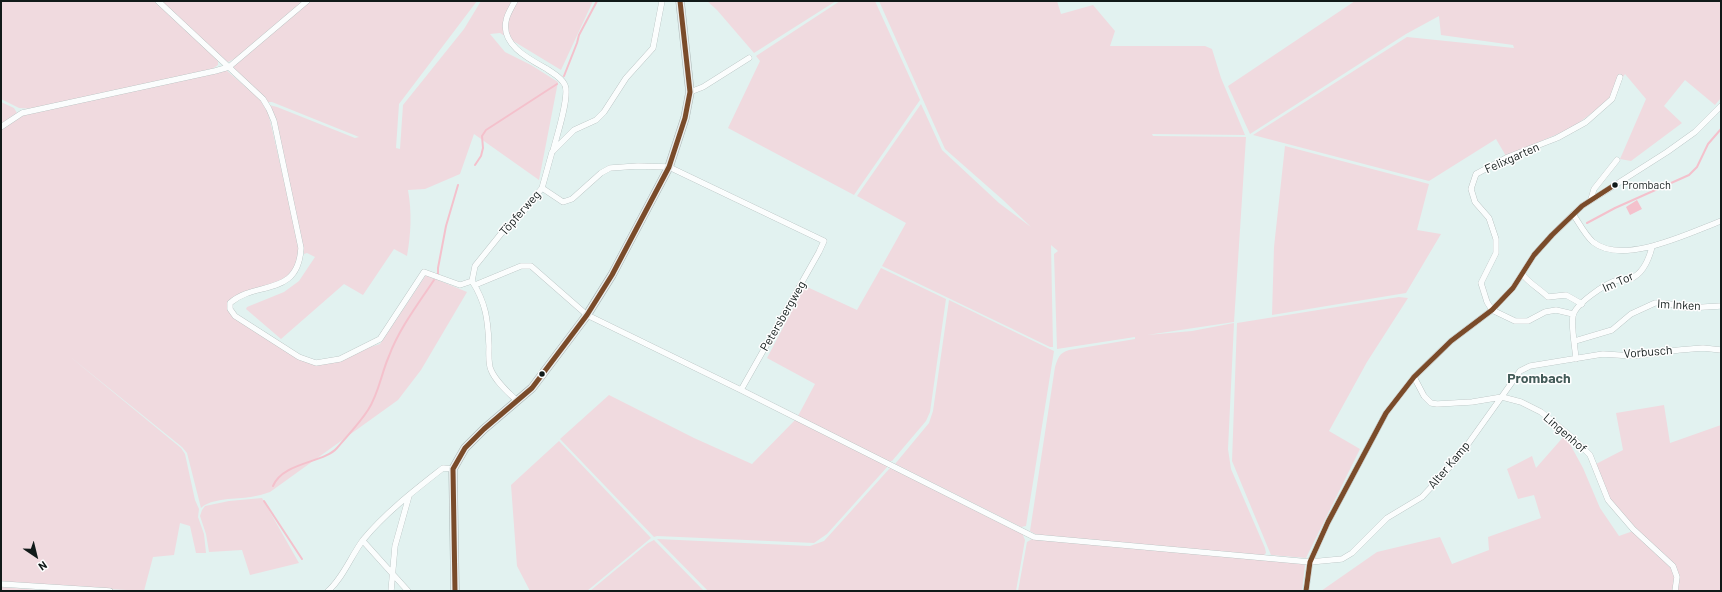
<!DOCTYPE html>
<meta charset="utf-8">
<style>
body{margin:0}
#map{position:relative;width:1722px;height:592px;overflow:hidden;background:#e2f2f0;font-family:Barlow,sans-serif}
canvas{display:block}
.frame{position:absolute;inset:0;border:2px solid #111a19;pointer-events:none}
.north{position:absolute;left:16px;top:536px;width:40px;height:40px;-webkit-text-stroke:3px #fefefe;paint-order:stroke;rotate:145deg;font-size:11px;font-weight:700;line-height:16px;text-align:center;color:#111a19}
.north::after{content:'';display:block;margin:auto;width:14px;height:18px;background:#111a19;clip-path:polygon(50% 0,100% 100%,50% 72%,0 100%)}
</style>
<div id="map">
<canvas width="1722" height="592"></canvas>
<div class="frame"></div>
<div class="north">N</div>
</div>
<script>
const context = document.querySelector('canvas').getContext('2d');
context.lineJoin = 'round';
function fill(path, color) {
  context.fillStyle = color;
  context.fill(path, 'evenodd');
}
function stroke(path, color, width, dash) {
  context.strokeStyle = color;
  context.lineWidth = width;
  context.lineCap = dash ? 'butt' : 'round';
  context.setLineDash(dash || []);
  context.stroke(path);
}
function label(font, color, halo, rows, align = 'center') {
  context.font = font + ' Barlow,sans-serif';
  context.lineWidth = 3;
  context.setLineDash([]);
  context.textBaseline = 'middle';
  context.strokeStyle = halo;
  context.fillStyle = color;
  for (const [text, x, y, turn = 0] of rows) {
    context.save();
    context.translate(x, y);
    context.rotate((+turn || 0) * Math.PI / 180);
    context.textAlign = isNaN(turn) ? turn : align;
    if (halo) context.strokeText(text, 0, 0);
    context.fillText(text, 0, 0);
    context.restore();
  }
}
const green = new Path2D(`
 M 1,1 L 154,1 L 218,60 L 218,65 L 212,69 L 33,109 L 19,108 L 1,99 Z
 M 160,1 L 304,1 L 236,58 L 228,62 L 225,60 Z
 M 309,1 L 477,1 L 399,104 L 396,148 L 400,149 L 403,105 L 464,29 L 481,1 L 593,1 L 561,70 L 500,33 L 490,34 L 505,52 L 531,65 L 558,82 L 539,180 L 474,134 L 460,174 L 425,189 L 408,190 C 412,212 411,234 407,256 L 394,249 L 363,295 L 344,284 L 281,339 L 246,309 L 247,307 L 284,292 L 299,281 L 315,257 L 307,253 L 304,254 L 269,105 L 277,107 L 355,138 L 359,137 L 272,102 L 267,102 L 235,70 L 233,66 Z
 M 707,1 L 836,1 L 754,53 L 717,10 Z
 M 840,1 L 875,1 L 920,100 L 854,195 L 728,128 L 760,61 L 756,56 Z
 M 879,1 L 1057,1 L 1061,14 L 1093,5 L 1115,31 L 1110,46 L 1205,46 L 1212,49 L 1221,78 L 1245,135 L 1152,134 L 1153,136 L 1246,137 L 1234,322 L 1147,335 L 1192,331 L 1234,323 L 1228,449 L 1231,469 L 1265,548 L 1266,553 L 1263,556 L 1037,535 L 1030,531 L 1055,367 C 1058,358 1059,353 1069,350 L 1135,339 L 1135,337 L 1057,349 L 1054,254 L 1058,251 L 1051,245 L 1053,347 L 1050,347 L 882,266 L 906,223 L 857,196 L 921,104 L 942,150 L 999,203 L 1031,227 L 1003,200 L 945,149 Z
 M 1355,1 L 1721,1 L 1721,98 L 1715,105 L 1685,80 L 1664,106 L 1682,123 L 1631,161 L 1620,159 L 1646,99 L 1625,74 L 1609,100 L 1572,128 L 1506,156 L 1496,139 L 1429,181 L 1253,135 L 1407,37 L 1514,48 L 1513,45 L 1441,35 L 1439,16 L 1406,34 L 1250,134 L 1228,86 Z
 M 226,70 L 259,98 L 268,112 L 300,249 L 299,260 L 289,277 L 234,299 L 229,310 L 298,358 L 317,364 L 380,344 L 426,275 L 467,292 L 421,370 L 398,400 L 270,492 C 264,494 257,496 251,497 C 237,499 211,498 201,508 L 187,453 L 182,447 L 68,355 L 181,448 L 185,454 L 195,500 L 199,509 L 198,517 L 204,534 L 206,553 L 196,553 L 190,526 L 180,523 L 174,555 L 153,557 L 144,591 L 1,583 L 1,129 L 18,117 L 28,113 Z
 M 1,102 L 14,108 L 17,113 L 1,124 Z
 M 1285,146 L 1429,184 L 1417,230 L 1441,234 L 1406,293 L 1272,315 L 1274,247 Z
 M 881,268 L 946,299 L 930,412 L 926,421 L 892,461 L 888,461 L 798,416 L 815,384 L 767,358 L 805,286 L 857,310 Z
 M 1399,297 L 1408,298 L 1367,362 L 1329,431 L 1360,449 L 1306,558 L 1271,555 L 1232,461 L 1237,323 Z
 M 949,300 L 1054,351 L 1026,526 L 1021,527 L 895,464 L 929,423 L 933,411 Z
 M 609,395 L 694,438 L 752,464 L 796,419 L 888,466 L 827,534 L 814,543 L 657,536 L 654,537 L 560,439 Z
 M 1664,405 L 1670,443 L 1721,425 L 1721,591 L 1676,591 L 1678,576 L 1609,499 L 1596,464 L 1623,450 L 1616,413 Z
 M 1565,435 L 1583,468 L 1600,508 L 1619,536 L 1633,531 L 1672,567 L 1675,577 L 1673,591 L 1321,591 L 1377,552 L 1440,537 L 1452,564 L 1489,550 L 1488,537 L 1541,518 L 1534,495 L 1518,499 L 1507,469 L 1532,456 L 1536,468 Z
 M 559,441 L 651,538 L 587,591 L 530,591 L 517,566 L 511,485 Z
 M 890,468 L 894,468 L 1022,533 L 1025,540 L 1016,591 L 708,591 L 657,539 L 810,546 L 824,541 Z
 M 262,498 L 299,563 L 250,575 L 242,550 L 209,552 L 206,534 L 200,516 L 202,510 L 205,506 L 229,501 Z
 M 1032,539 L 1299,563 L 1305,565 L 1302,591 L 1018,591 L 1027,542 Z
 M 654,540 L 704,591 L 590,591 L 648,543 Z
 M 1,587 L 52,591 L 1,591 Z`);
const water = new Path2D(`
 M 1637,200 L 1642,209 L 1630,215 L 1626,207 Z`);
const stream = new Path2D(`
 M 564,76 L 577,43 L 579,35 L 597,1
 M 475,165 L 481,156 L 483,148 L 482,136 L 486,130 L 557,84
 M 1587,223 L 1615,208 L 1689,175 L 1697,167 L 1708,144 L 1721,129
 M 438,274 L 438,268 L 446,226 L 458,185
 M 273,486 C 283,462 324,463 337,448 C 347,436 359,424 368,410 C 379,393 381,374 389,356 C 399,329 418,304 434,280
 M 264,501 L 302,559`);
const street = new Path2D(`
 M 158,1 L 263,99 L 269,109 L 274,121 L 301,248 C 298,298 256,280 230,303 L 230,309 L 235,316 L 299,357 L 316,363 L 340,359 L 380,339 L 424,272 L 460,285 L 472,281
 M 515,1 C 512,7 507,14 506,21 C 501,45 529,59 547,69 C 554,74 561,77 565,85 C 570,97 556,138 553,151
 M 690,92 L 703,87 L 749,58
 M 1,127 L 22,113 L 215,71 L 229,67 L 307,1
 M 1591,199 L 1594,189 L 1617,160
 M 1573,214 C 1579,223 1585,235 1593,242 C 1623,266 1689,233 1721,221
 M 1523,275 C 1530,284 1540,289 1548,297 L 1566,295 L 1582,304
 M 475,285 L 521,266 L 531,266 L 587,315 L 741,390 L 819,252 L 824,241 L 669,167 L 638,166 L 610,168 L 601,173 L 572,199 L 563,202 L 542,188
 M 1573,314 L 1556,310 L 1545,312 L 1528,321 L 1515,321 L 1492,310 L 1487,302 L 1481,283 L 1496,253 L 1496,239 L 1489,218 L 1475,202 L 1471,189 L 1476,174 L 1508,157 L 1557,138 L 1586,122 L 1612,99 L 1620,77
 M 1575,341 L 1612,330 L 1631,314 L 1655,303 L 1665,303 L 1687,308 L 1721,306
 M 1576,359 C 1575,346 1571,328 1573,316 C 1575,304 1606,283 1618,280 C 1622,279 1627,281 1630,279 C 1643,274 1649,259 1652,247
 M 1414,377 L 1424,396 L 1431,403 L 1437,404 L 1472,402 L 1502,397 L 1521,402 L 1541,412 L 1573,438 L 1590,455 L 1608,500 L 1633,529 L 1673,566 L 1677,577 L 1675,591
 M 741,390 L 1034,537 L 1310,562 L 1342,559 L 1352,553 L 1387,518 L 1422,497 L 1458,458 L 1520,371 L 1530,366 L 1603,354 L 1633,356 L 1679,350 L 1703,348 L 1721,350
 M 517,401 C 508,392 496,382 491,370 C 488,364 489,353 489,346 C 488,320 486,303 472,281 L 475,266 L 504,230 L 524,211 L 542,188 L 552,152 L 574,130 L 596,120 L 604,112 L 626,78 L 653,48 L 662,1
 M 363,541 L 408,591
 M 1,584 L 110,591
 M 328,591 C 343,578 351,556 363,540 C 385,513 415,490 443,468 L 453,469
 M 391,591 L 395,546 L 409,496
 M 1306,591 L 1310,562 L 1328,522 L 1386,413 L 1414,377 L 1451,341 L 1492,310 L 1513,288 L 1534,255 L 1552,235 L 1582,206 L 1667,152 L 1695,132 L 1721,106`);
const secondary = new Path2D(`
 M 455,591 L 453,469 L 465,448 L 484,429 L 532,388 L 587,315 L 612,275 L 669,167 L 685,118 L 690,92 L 680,1`);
const bus1 = new Path2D(`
 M 455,591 L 453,469 L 465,448 L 484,429 L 532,388 L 587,315 L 612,275 L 669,167 L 685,118 L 690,92 L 680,1
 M 1306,591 L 1310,562 L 1328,522 L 1386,413 L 1414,377 L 1451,341 L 1492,310 L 1513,288 L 1534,255 L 1552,235 L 1582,206 L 1616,184`);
const markers = [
 [1615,185,3.5,"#111a19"],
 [542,374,3.5,"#111a19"]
];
const busNames = [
 ["Prombach",1622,185]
];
const streetNames = [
 ["Felixgarten",1512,158,-24],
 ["Töpferweg",520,213,-49],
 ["Im Tor",1618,282,-24],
 ["Im Inken",1679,305,3],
 ["Petersbergweg",783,316,-60],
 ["Vorbusch",1648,352,-5],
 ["Lingenhof",1565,433,41],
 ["Alter Kamp",1449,465,-50]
];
const quarterNames = [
 ["Prombach",1539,378]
];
fill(green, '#f0dadf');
fill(water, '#f4c1cc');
stroke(stream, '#f4c1cc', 2);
stroke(street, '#aab6b5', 6);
stroke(secondary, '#aab6b5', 9);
stroke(street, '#fbfdfd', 5.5);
stroke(secondary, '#eaefef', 8);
stroke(bus1, '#7a4b2a', 5);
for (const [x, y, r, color] of markers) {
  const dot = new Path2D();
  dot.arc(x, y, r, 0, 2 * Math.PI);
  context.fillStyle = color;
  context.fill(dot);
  stroke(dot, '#fefefe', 1.5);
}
label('11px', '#111a19', '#fefefe', busNames, 'left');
label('12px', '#111a19', '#fefefe', streetNames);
label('bold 14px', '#435b58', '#fefefe', quarterNames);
</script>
